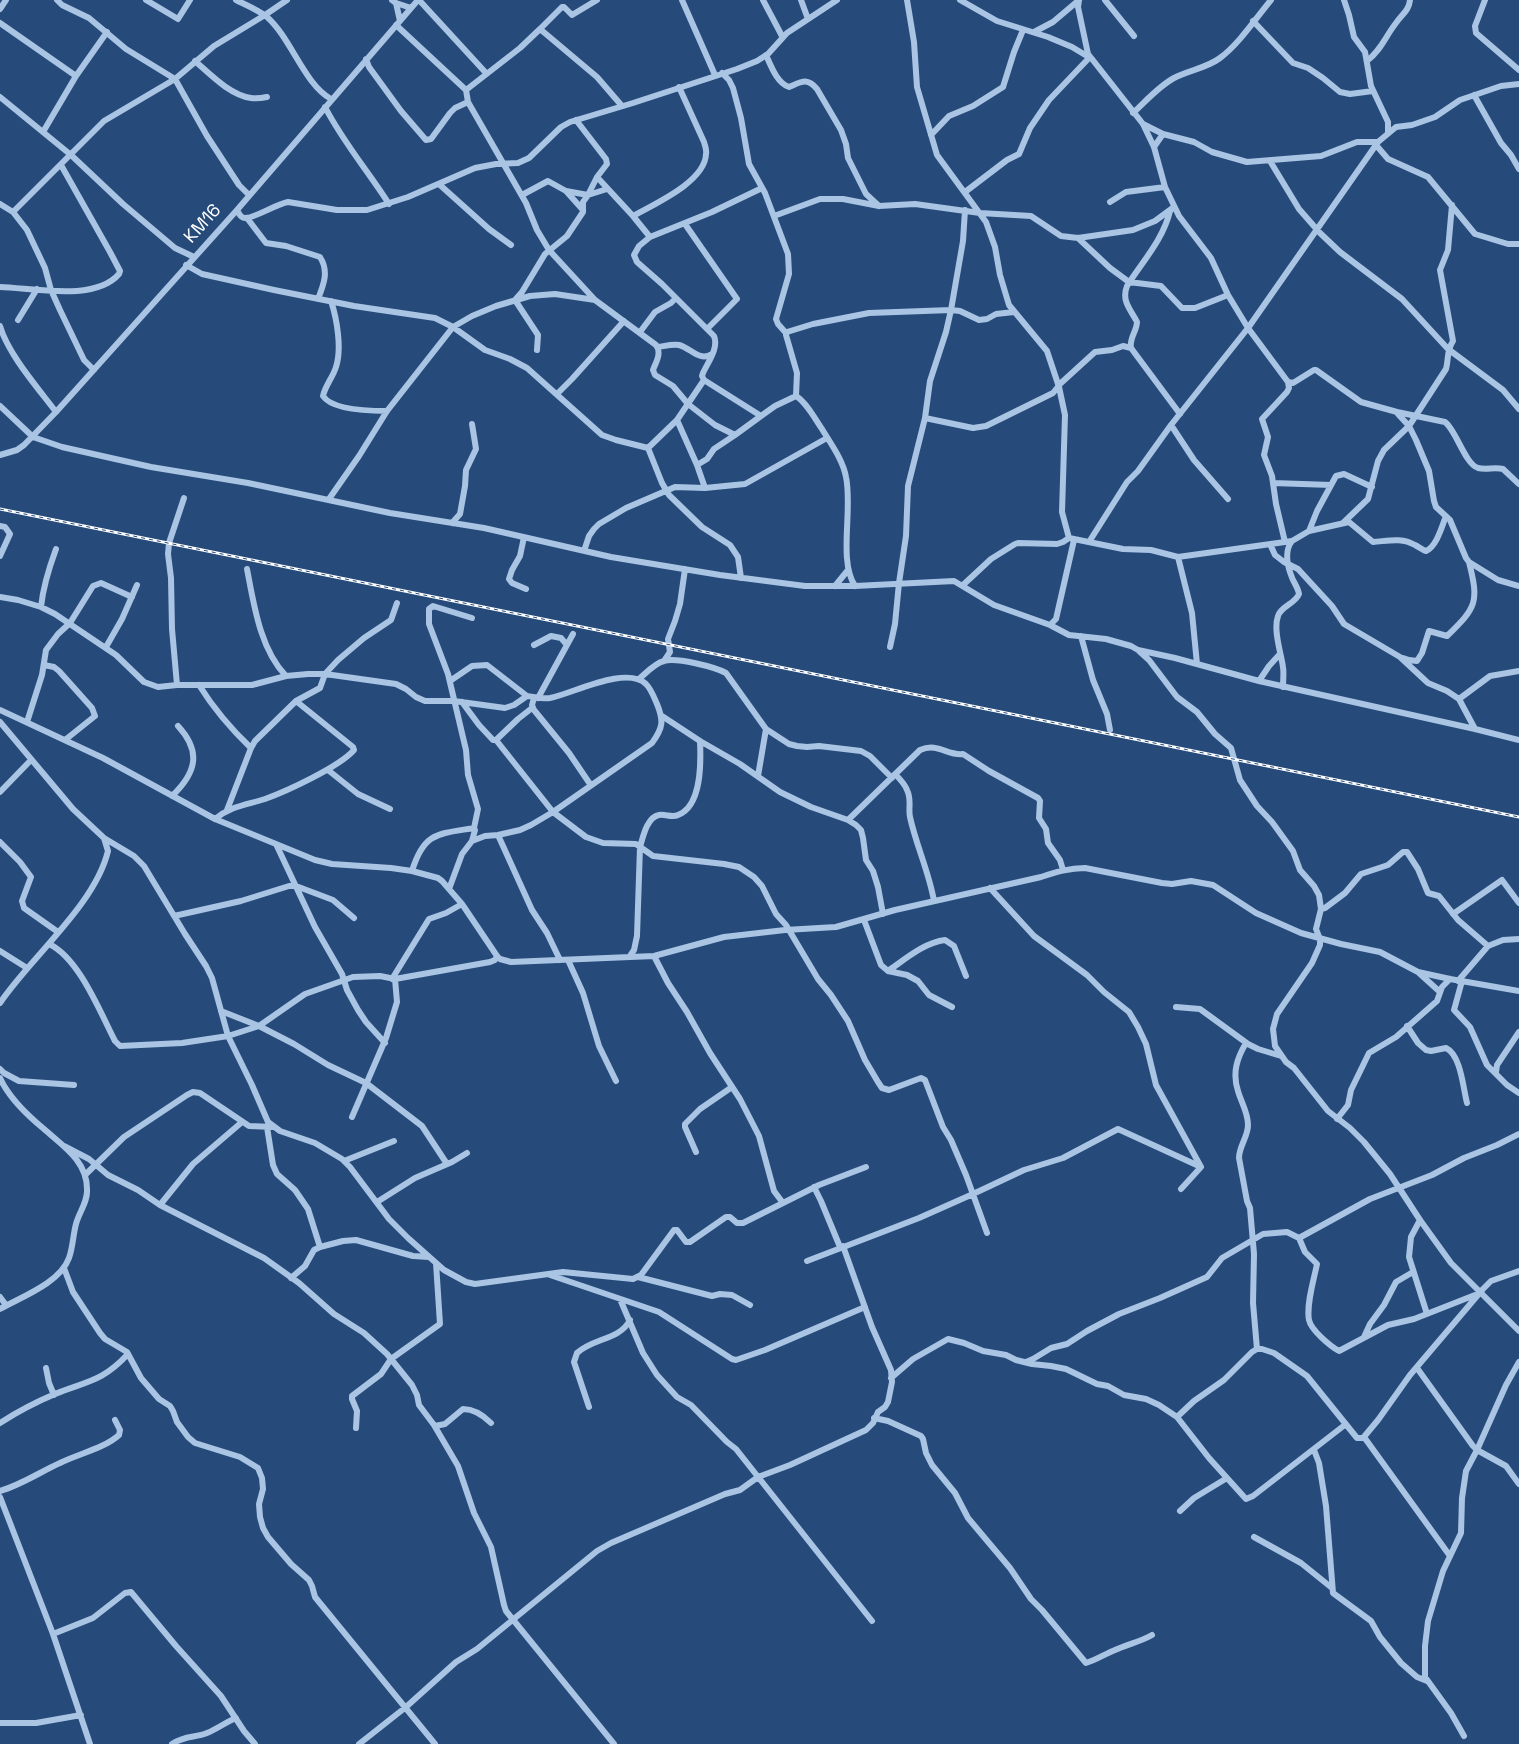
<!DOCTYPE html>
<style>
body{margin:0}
canvas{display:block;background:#264b7a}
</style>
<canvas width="1519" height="1744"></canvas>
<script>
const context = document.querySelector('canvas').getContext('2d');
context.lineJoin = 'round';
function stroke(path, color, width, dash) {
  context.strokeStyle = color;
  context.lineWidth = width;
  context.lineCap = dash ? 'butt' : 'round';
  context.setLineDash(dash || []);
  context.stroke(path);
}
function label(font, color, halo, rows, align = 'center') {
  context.font = font + ' "Space Grotesk",sans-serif';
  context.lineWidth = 4;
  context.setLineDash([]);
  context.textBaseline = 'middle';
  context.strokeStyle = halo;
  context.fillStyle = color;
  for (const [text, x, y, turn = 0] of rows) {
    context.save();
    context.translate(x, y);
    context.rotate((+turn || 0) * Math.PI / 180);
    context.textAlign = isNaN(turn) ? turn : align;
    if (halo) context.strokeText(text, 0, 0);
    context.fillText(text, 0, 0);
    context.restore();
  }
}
const minor = new Path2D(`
 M 57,0 L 62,5 L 89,18 L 126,49 L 175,79 L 207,136 L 239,185 L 249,195
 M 146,0 L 178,19 L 190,0
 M 236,0 C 246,5 258,10 267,17 C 291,38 304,84 331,99
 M 392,0 L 396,3 L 411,8
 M 419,0 L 486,73
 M 682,0 L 715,75
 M 763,0 L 782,36
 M 801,0 L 808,19
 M 907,0 L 914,42 L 917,87 L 937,155 L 986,222 L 995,247 L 1000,275 L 1009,305 L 1047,351 L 1059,387 L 1065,415 L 1062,512 L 1069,538
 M 960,0 L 997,21 L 1048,37 L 1072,47 L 1092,59 L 1143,124 L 1154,147 L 1165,187 L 1179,216 L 1211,258 L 1228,295 L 1248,328 L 1288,382 L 1289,388 L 1287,392 L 1262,419 L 1268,437 L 1264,455 L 1272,476 L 1276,504 L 1285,542
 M 1079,0 L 1078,7 L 1088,54 L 1092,59
 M 1105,0 L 1134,36
 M 1344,0 L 1349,15 L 1354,37 L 1365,52 L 1371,86 L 1388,122 L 1388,132
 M 1485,0 L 1475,26 L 1476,33 L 1519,70
 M 396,3 L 400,21
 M 0,9 L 6,0
 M 1253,21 L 1293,63 L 1308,68 L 1323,78 L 1340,92 L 1350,94 L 1373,91
 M 0,23 L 76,76
 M 396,25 L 466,90
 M 540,29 L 562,7 L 564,7 L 572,15 L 597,0
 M 1034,32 L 1053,22 L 1079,0
 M 766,55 C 771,66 777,83 789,87 C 801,82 807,77 817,89 L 841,130 L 846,144 L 848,158 L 866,194 L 879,206
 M 366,59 L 369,67 L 401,111 L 426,140 L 431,139 L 450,113 L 455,108 L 468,102
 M 195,61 C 211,75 230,95 251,98 C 257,99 262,98 267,97
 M 1367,61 C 1382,49 1385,37 1396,23 C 1401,15 1409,11 1410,0
 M 722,73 L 729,80 L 733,88 L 741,118 L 749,164 L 765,193 L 788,254 L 789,274 L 776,319 L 778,324 L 786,333
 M 1474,95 L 1501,143 L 1511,155 L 1519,169
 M 0,97 L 71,155 L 123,204 L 175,248 L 194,257
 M 622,106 L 597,77 L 540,29 L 520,48 L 466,90 L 468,102 L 526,203 L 537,230 L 549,250 L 595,300 L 656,345 C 662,353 656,362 653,370 L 655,375 L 673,386 L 688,404 L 715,425 L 735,435 L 761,416
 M 325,107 C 343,142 368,171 389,204
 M 1133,113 C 1146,101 1159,86 1174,78 C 1189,70 1207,68 1220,58 C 1239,44 1256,18 1271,0
 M 576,120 L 606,159 L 607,164 L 597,177 L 633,216 L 650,237
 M 1143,124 L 1163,134 L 1194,142 L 1212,152 L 1247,162 L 1321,156 L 1357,142 L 1378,142
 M 43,132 L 76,76 L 107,32
 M 931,135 L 949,116 L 973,106 L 1003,87 L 1014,52 L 1023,30
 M 1376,145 L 1388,159 L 1428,177 L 1475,234 L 1508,244 L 1519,244
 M 1154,147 L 1163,134
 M 1270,161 L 1299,209 L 1320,233 L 1340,252 L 1402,299 L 1448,349 L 1503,390 L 1519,409
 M 440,185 L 489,229 L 511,245
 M 762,188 L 712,212 L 650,237 L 639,246 L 634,255 L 637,262 L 662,284 L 714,336 C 719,348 708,362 703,373 L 702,376 L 704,380 L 761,416 L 775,406 L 796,396
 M 566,191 L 583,210
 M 965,192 L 1007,160 L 1019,154 L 1030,128 L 1049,100 L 1089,58
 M 522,195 L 548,181 L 566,191 L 588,195 L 607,189
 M 1110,202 L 1126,192 L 1165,187
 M 0,204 L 13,212 L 27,230 L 45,268 L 51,290 L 60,310 L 84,360 L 94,370
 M 237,210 C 239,213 240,218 245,218 C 253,219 276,204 288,202 L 337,210 L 367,210 L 408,197 L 475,168 L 496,164 L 518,163 L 529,158 L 561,127 L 570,122 L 633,103 L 737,69 L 757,61 L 768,54 L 787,33 L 837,0
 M 1170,211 C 1163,240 1142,262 1127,286 C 1121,301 1131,310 1137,322 C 1137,331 1129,338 1131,348 L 1180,414
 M 13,212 L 104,121 L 175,79 L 214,46 L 265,15 L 287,0
 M 633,216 C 654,204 705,182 706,154 C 707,150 705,146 704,142 L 679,87
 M 774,216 L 820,199 L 843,199 L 879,206 L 915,204 L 980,213 L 1031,216 L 1061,236 L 1078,238 L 1133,230 L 1155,221 L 1174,207
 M 247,218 L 266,243 L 286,246 L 320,257 C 329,271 324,284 318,299
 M 685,224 L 737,299 L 707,329
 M 1078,238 L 1110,268 L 1129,282 L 1161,286 L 1182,308 L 1195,308 L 1228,295
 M 186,265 L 202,274 L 274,290 L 354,306 L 435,318 L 453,327 L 485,350 L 510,359 L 527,368 L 602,435 L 616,440 L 648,448 L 662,483 L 669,495 L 702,527 L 730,545 L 738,557 L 741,578
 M 0,287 C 33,288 95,302 119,274 L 120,271 L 110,252 L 61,165
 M 331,301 C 337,319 342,349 336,367 C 333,377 325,386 323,396 C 332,410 371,411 387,411
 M 18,320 L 37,289
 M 0,326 C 8,354 38,388 56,412
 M 640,332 L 655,312 L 671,303 L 676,298
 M 658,347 C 665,346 672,344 679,345 C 691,348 699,362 712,354
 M 537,350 L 538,335 L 515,300 L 522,292 L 545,254 L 567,236 L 583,212 L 583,202 L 588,195 L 597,177
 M 704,380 L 677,420 L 697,465 L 705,488
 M 1288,382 L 1293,383 L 1314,370 L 1316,370 L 1361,402 L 1397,412 L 1445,422 C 1456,430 1465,464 1478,468 C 1486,470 1495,467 1503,469 L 1519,484
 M 557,394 L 572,379 L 624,321
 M 796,396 L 797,373 L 786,335 L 787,332 L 813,324 L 869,313 L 951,310 L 960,311 L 979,320 L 987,319 L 996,314 L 1014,312
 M 796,396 C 807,403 815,419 822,429 C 831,444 843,460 846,477 C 853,510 838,560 855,586
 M 0,406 L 33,437 L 62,447 L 151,467 L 248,483 L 390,513 L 484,528 L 611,557 L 720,575 L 805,586 L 855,586 L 954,581 L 994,605 L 1050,625 L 1069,635 L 1106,639 L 1131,646 L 1138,650 L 1175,658 L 1259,681 L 1475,729 L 1519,740
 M 1398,414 L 1409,426 L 1416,440 L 1429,471 L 1434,501 L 1436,507 L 1450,520 L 1466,558 L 1469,562 L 1498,580 L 1519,586
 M 925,418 L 973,428 L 986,426 L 1053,393 L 1061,383 L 1095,352 L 1112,350 L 1123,346 L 1131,348
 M 1171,425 L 1194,460 L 1228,499
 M 648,448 L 677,420
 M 0,455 L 17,450 L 24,445 L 56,412 L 237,210 L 418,0
 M 697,465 L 707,459 L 714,449 L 735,435
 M 1273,483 L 1331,485
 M 329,499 L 359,456 L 387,411 L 453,327 L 472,316 L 496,306 L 530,296 L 555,294 L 595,300
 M 452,523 L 460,514 L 465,486 L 466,470 L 476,449 L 472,424
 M 1343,523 L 1368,499 L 1378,461 L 1384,450 L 1409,426 L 1446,369 C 1449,358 1446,352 1453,341 L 1440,270 L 1448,250 L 1452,205
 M 0,526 L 5,527 L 10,534 L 0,556
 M 1309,531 L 1317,511 L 1336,476 L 1344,474 L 1372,487
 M 524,537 L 520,556 L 512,570 L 509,579 L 512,583 L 526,589
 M 1089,542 L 1127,482 L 1138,471 L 1171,425 L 1248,328 L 1378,142 L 1396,127 L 1412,125 L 1435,117 L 1460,100 L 1501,86 L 1519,84
 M 1270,544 L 1275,555 L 1284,562 L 1298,569 L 1332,606 L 1344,624 L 1400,657 L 1428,683 L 1447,691 L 1459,699 L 1475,729
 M 584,551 L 589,536 L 594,529 L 599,524 L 626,508 L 675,487 L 705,488 L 745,484 L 827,438
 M 1178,557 L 1192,613 L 1197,664
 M 247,569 C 254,605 260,649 286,676
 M 963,585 L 991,559 L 1015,544 L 1018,543 L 1057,544 L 1063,542 L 1069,538 L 1123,549 L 1151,550 L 1178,557 L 1292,541 L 1309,531 L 1349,522 L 1373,542 C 1388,541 1401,537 1415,545 C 1419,547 1422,550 1426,551 C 1437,546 1442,526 1446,516
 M 835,586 L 848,570
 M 0,597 L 18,600 L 41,607 L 55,614 L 116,655 L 144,682 L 158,687 L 177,685 L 252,685 L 286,676 L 308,674 L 325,674 L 396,684 L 406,689 L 416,697 L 425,701 L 454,701 L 505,708 L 514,705 L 527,696 C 535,697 541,699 550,698 C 572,694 626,665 646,684 C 651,689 654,697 657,704 C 664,721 663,728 652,743 L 553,812 L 531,825 L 520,830 L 498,835 L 485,836 L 472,841 L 462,854 L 449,889
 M 41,607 C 43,587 49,568 56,549
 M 472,618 L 433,606 L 429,609 L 429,624 L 448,674 L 466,750 L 468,775 L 478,809 L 474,828 L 475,830 L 472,841
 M 1050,625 L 1056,619 L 1074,540
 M 1081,636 L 1093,680 L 1107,714 L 1110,730
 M 534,645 L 551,636 L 561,638 L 567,645
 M 106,647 L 122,619 L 137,585
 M 890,647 L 895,624 L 899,583 L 906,536 L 908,486 L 925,418 L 930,381 L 946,332 L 951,310 L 963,241 L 965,210
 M 1139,651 L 1149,660 L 1177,697 L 1197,712 L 1215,734 L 1231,748 L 1240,780 L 1257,806 L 1272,822 L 1293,851 L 1300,870 L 1314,886 L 1319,895 L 1321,909 L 1316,929 L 1320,939 L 1320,945 L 1312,963 L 1277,1014 L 1273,1029 L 1275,1046 L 1286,1062 L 1294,1068 L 1328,1111 L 1350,1128 L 1364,1142 L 1390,1174 L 1420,1220 L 1451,1263 L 1519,1331
 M 1403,658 L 1409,660 L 1417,661 L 1422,653 L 1429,631 L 1447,636 C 1477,607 1479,602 1469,562
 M 664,661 L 670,652 L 668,639 L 675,621 L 680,604 L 685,569
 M 44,665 L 54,667 L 59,671 L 92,708 L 95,716 L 65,740
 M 639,679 C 646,673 655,663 664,661 C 676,657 715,667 726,673 L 766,729 L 789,744 L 797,746 L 807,747 L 819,746 L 861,751 L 870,756 L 892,778
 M 450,681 L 472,666 L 487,665 L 527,696
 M 1259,681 L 1269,666 L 1279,655
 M 177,685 L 172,629 L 171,578 L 168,554 L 169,543 L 184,498
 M 199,685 C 214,709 230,728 251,748
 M 1283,687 C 1283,680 1284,673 1283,667 C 1281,653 1273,630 1278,616 C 1281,606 1295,604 1299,594 C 1298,587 1293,582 1291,575 C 1287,564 1284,551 1292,541
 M 534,698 L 532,705 L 534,710 L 569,753 L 590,784
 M 538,698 L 573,634
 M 1459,699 L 1490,676 L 1519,671
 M 462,702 L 479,725 L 493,740 L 496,740 L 553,812 L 586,837 L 603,843 L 636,844 L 653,856 L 724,864 L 739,867 L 754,877 L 762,886 L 776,914 L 786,925 L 818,979 L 831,995 L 848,1021 L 865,1060 L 878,1082 L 882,1088 L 889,1090 L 921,1078 L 925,1080 L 943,1127 L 951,1140 L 966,1175 L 987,1233
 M 0,710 L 103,758 L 215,819 L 315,860 L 332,864 L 391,868 L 412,871 L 438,878 L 442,881 L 462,904 L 497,956 L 500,959 L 511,962 L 654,956 L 724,937 L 785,930 L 836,927 L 895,910 L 1041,877 C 1056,872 1069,868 1085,868 L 1162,883 L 1172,884 L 1191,881 L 1213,885 L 1256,913 L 1301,933 L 1341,944 L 1380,952 L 1418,972 L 1450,979 L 1519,991
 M 662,716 L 700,741 L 740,764 L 780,792 L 811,807 L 848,820 L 856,825 L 861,830 L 863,838 L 866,860 L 873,871 L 878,887 L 883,914
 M 0,722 L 73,809 L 104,838 L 108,851 C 95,905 31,957 0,1003
 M 27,722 L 42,675 L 46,650 L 58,634 L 70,623 L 93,586 L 101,583 L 132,597
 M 496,740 L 518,719 L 532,708
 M 328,770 L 358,794 L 390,809
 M 895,774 C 900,779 905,784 907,790 C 912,800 908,808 910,817 C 916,845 929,872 934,901
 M 758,776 L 766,729
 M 0,792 L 31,760
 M 172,796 C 196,773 202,752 178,726
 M 227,810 L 251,748 L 255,741 L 296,701 L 320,688 L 325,674 L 338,660 L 364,638 L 391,620 L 397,603
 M 215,819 C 231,806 246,805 265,799 C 287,791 339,767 354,750 L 353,747 L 296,701
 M 848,820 L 920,750 C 938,742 947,756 963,754 L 989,771 L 1038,798 L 1040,801 L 1039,818 L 1046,829 L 1048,843 L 1060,860 L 1063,870
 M 498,835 L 532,910 L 547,933 L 560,960
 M 104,838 L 134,856 L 144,866 L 185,934 L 206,966 L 212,978 L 228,1036 L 252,1085 L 268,1122 L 280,1131 L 315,1143 L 342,1159 L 350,1167 L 389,1219 L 408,1238 L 444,1270 L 466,1282 L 475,1284 L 563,1272 L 633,1279 L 641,1275 L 674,1230 L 677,1230 L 686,1242 L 690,1242 L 726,1217 L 730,1217 L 737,1223 L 743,1223 L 819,1185 L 866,1167
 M 0,842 L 20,862 L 31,877 L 22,901 L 24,908 L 58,932
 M 276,844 L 315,927 L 342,974 L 347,990 L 358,1010 L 366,1022 L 385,1043
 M 412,871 C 424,832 438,834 474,828
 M 990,888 L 1034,936 L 1087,975 L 1104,992 L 1129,1012 L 1138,1027 L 1146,1044 L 1156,1085 L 1201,1167 L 1181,1189
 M 1321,909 L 1325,908 L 1345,893 L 1361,874 L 1388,865 L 1403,852 L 1407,852 L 1418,869 L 1428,893 L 1439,896 L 1458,920 L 1488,946
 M 1453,914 L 1502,880 L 1519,903
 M 174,916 L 241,901 L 289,886 L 296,886 L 333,900 L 354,918
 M 864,920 L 881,965 L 888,971 L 907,975 L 918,981 L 929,995 L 952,1007
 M 49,944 C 79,958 100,1012 115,1041 L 120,1046 L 182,1043 L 228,1036 L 259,1026 L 305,994 L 353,977 L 380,976 L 395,979 L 490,962 L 495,960 L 497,956
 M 0,951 L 27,968
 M 630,956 L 634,950 L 637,936 L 640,847 C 643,837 647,817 659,815 C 666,814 672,818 678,815 C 702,806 701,762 700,741
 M 654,956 L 668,983 L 687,1012 L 710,1053 L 740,1099 L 759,1136 L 774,1191 L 783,1203
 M 568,960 L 583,993 L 599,1046 L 616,1081
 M 888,971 C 904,960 925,942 945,940 L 954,946 L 966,976
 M 1419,973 L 1440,992
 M 392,979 L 429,919 L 446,913 L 462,904
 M 1458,981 L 1488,946 L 1503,940 L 1519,939
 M 1462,981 L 1454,1010 L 1470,1027 L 1487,1065 L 1507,1085 L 1519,1093
 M 1176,1007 L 1200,1009 L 1248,1044 L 1258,1049 L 1281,1056
 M 221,1011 L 259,1026 L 294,1044 L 328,1065 L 366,1083 L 422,1126 L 447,1164
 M 1407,1026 L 1418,1043 L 1426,1050 L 1431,1051 L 1446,1048 C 1461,1055 1463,1088 1467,1103
 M 1246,1043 C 1237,1058 1232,1073 1238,1091 C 1241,1102 1248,1112 1248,1125 C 1248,1137 1239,1146 1239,1158 L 1247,1201 L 1250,1208 L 1254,1254 L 1253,1303 L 1257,1349
 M 0,1069 L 4,1073 L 19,1081 L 74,1085
 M 1496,1072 L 1497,1065 L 1519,1032
 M 0,1078 C 9,1098 27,1115 44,1129 C 63,1146 87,1161 87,1189 C 88,1202 79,1212 76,1224 C 73,1235 73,1247 69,1258 C 60,1283 21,1297 0,1309
 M 352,1117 L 386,1038 L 397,1002 L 395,979
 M 1337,1119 L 1348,1105 L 1351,1090 L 1369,1053 L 1396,1037 L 1437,1001 L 1442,987 L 1450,979
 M 267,1127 L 273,1165 L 277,1174 L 295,1190 L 308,1209 L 320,1247
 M 64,1146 L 89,1159 L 108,1175 L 138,1190 L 160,1205 L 264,1258 L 299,1283 L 334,1314 L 364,1333 L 387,1354 L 412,1385 L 417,1395 L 419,1405 L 434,1425 L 458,1466 L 474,1513 L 491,1547 L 504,1605 L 506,1611 L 614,1744
 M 696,1152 L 685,1127 L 685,1124 L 700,1109 L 732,1087
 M 344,1161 L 394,1141
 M 85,1175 L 124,1137 L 187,1095 L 193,1092 L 200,1093 L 249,1126 L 274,1127
 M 814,1187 L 821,1201 L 840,1247
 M 377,1202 L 415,1178 L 452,1162 L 467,1153
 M 160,1205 L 193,1164 L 242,1122
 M 1420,1220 L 1411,1237 L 1409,1257 L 1427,1314
 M 1299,1238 L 1305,1252 L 1317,1264 C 1314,1279 1306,1305 1309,1320 C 1311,1330 1330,1346 1339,1351 L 1388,1325 L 1414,1319 L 1475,1295
 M 807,1261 L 919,1218 L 973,1194 L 1024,1170 L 1063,1158 L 1118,1129 L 1201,1167
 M 64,1268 L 73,1292 L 100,1333 L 105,1339 L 127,1352 L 141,1378 L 159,1399 L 170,1406 L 173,1411 L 177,1422 L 188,1437 L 195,1443 L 240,1457 L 258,1468 L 262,1478 L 263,1489 L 259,1504 L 260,1517 L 263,1528 L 268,1537 L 291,1564 L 309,1580 L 312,1586 L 315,1597 L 435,1744
 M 550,1275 L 659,1312 L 732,1359 L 736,1360 L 765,1350 L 865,1307
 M 638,1277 L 712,1296 L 720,1294 L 732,1295 L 750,1305
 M 291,1278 L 305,1266 L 314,1250 L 320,1247 L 343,1241 L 356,1240 L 413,1256 L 429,1257
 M 0,1297 L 6,1305
 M 620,1299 L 643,1353 L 657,1375 L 677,1397 L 691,1405 L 727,1442 L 736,1449 L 872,1621
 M 1364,1337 L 1370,1324 L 1384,1305 L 1396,1282 L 1413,1272
 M 1026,1362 L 1033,1359 L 1051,1348 L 1067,1344 L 1087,1331 L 1119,1314 L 1160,1298 L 1207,1277 L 1222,1258 L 1263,1234 L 1287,1232 L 1299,1238 L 1370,1199 L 1432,1175 L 1464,1158 L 1497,1145 L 1519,1134
 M 46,1368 L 49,1383 L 54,1395
 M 1417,1368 L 1473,1446 L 1477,1450 L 1506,1466 L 1519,1484
 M 891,1378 L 913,1359 L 948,1339 L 964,1343 L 983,1351 L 1006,1355 L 1016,1360 L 1032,1364 L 1051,1366 L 1066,1369 L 1097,1384 L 1108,1386 L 1124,1395 L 1146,1399 L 1159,1405 L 1177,1417 L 1209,1458 L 1246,1499 L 1253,1496 L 1346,1424
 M 589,1407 L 574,1362 L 577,1353 C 593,1338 620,1340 630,1320
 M 1177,1417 L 1194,1401 L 1224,1380 L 1252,1352 L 1257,1349 L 1262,1349 L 1274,1353 L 1307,1376 L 1357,1438 L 1363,1438 L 1378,1420 L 1410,1375 L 1483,1289 L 1491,1281 L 1519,1271
 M 874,1418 L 888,1421 L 921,1436 L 923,1439 L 926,1453 L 932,1465 L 955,1493 L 968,1518 L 1010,1568 L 1031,1599 L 1042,1610 L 1086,1663 C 1096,1660 1105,1654 1115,1650 C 1128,1644 1140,1642 1152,1635
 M 0,1423 C 17,1412 36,1402 55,1394 C 87,1381 102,1382 128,1354
 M 435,1426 L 445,1424 L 463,1409 C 474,1409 483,1415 491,1423
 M 356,1428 L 357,1411 L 352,1399 L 352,1396 L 381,1374 L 391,1359 L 440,1324 L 436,1263
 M 1364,1437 L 1450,1556
 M 1314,1450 L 1319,1463 L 1326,1506 L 1333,1593 L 1371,1621 L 1380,1637 L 1401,1663 L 1417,1677 L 1427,1681
 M 0,1491 C 21,1485 40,1472 60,1463 C 78,1454 105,1448 119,1435 L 120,1430 L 115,1420
 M 0,1497 L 53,1634 L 90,1744
 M 1180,1511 L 1194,1498 L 1227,1478
 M 1254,1537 L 1301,1563 L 1332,1588
 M 53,1634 L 93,1618 L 125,1593 L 131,1592 L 176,1646 L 221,1696 L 244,1731 L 255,1744
 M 0,1723 L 36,1723 L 81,1715
 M 1464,1736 L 1451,1713 L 1425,1677 L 1425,1646 L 1428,1621 L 1443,1571 L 1461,1533 L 1462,1498 L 1466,1471 L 1477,1450 L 1506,1385 L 1519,1362
 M 172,1744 C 185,1735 195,1738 207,1733 C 217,1729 226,1722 236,1718
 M 359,1744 L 406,1707 L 456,1662 L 477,1649 L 597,1551 L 611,1543 L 725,1494 L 740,1490 L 758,1477 L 790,1465 L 866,1430 L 873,1423 L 878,1412 L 885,1407 L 888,1402 L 892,1382 L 891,1370 L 872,1327 L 843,1246`);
const rail = new Path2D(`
 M 0,509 L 1519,817`);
const streetNames = [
 ["KM16",203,224,-48]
];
stroke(minor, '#aac4e4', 6);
stroke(rail, '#fff', 3);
stroke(rail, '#264b7a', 1, [4]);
label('18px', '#fff', '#264b7a', streetNames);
</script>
